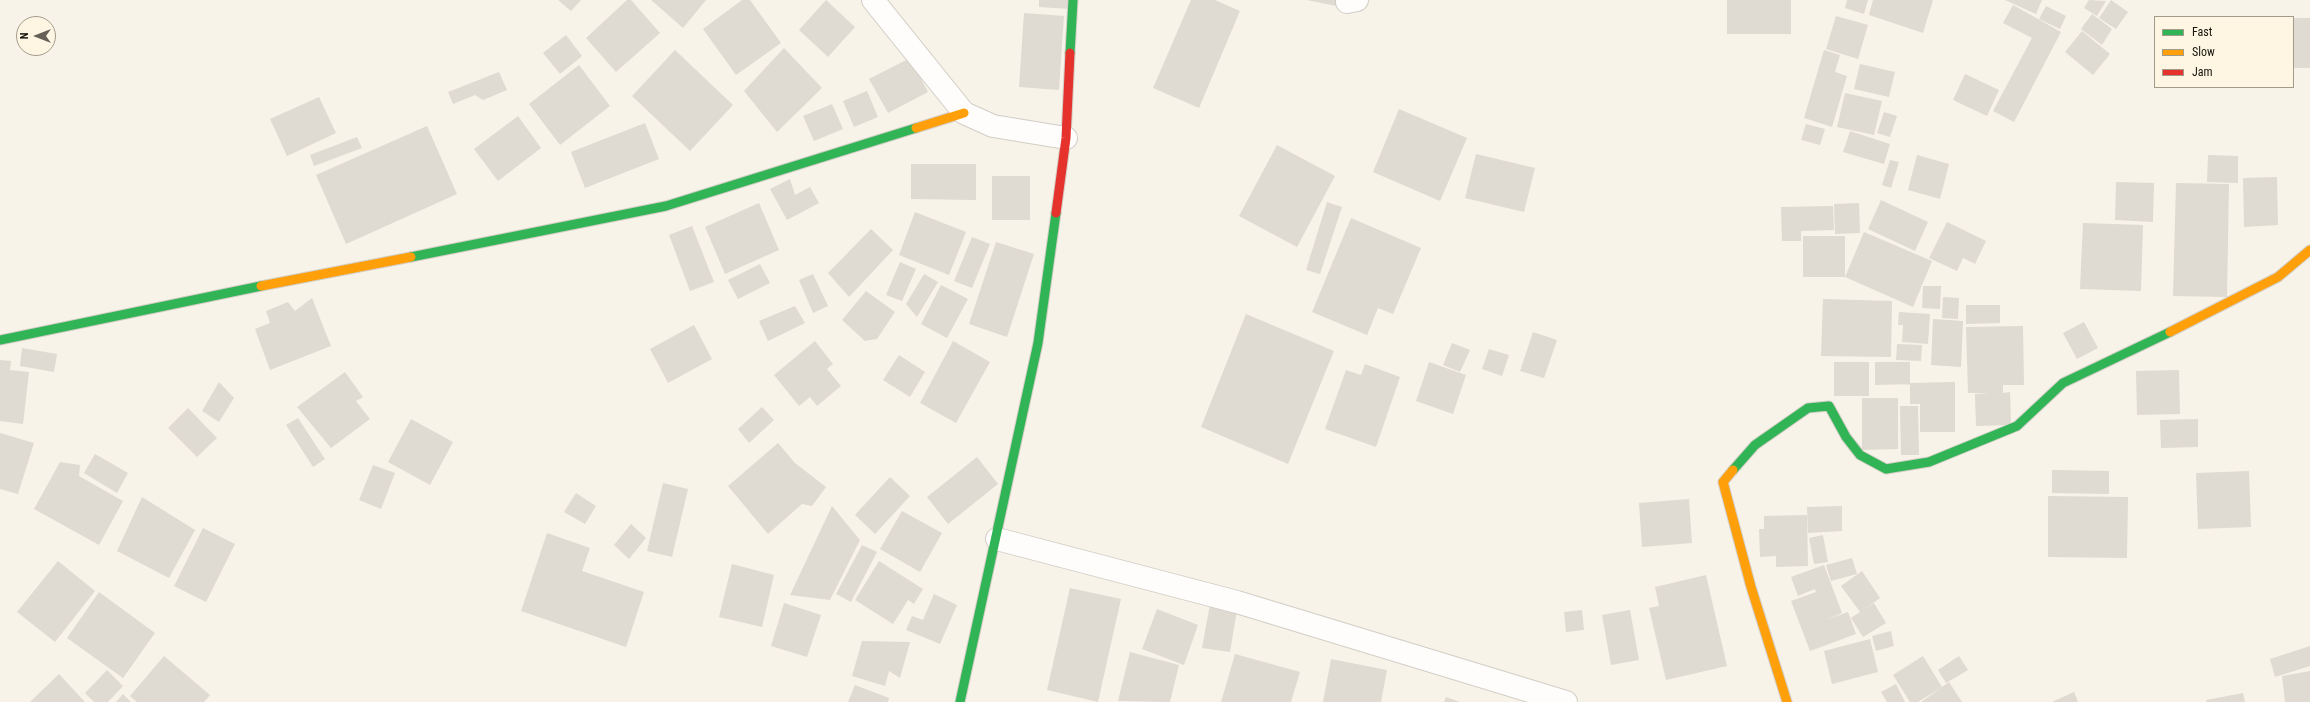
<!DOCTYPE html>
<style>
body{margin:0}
#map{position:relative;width:2310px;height:702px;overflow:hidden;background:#f8f3e8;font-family:"Roboto Condensed",sans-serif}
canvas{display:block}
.legend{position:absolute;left:2154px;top:16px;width:140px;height:72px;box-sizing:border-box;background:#fef6e2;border:1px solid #a19b8c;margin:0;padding:5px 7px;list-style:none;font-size:12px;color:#16130c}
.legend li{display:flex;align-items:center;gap:8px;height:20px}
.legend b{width:20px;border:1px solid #a19b8c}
.north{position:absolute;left:16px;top:16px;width:40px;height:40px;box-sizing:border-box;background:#fef6e2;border:1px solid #a19b8c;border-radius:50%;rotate:270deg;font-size:11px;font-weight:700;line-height:16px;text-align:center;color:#16130c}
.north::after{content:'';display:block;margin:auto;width:14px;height:18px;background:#656159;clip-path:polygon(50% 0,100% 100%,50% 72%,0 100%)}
</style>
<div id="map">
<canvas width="2310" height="702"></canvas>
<ul class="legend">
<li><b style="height:5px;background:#30b455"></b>Fast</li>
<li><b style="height:5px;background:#ff9f0a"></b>Slow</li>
<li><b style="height:5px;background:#e5322d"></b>Jam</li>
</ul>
<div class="north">N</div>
</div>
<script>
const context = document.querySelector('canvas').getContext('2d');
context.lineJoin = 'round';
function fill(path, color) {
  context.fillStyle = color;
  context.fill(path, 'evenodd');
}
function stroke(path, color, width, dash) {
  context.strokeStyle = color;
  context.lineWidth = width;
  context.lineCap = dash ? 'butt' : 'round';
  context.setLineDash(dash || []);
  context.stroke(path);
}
const building = new Path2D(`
 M 558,0 L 581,0 L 571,11 Z
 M 627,0 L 631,0 L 660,33 L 616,72 L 586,38 Z
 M 651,0 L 706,0 L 683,28 Z
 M 742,0 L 750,0 L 781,43 L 736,75 L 703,29 Z
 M 826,0 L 855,27 L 828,57 L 799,30 Z
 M 1039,0 L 1070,0 L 1070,9 L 1039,7 Z
 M 1191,0 L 1215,0 L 1240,11 L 1199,108 L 1153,88 Z
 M 1307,0 L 1337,0 L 1336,6 Z
 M 1727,0 L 1791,0 L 1791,34 L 1727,34 Z
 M 1847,0 L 1868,0 L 1864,14 L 1845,8 Z
 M 1873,0 L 1933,0 L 1923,33 L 1869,15 Z
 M 2005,0 L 2042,0 L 2036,14 Z
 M 2089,0 L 2106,1 L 2097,16 L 2084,8 Z
 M 2111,0 L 2128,12 L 2116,29 L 2099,18 Z
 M 2013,5 L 2061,32 L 2014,122 L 1993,111 L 2032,38 L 2003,23 Z
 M 2046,6 L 2066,16 L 2060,29 L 2039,19 Z
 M 1024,13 L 1064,16 L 1059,90 L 1019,87 Z
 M 2092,14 L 2112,29 L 2102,45 L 2081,29 Z
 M 1836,16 L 1868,25 L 1858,59 L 1826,49 Z
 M 2293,18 L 2310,18 L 2310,68 L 2293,68 Z
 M 2082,31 L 2110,54 L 2093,75 L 2065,52 Z
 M 566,35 L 582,56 L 560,74 L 543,53 Z
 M 784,48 L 822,88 L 777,132 L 744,91 Z
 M 675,50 L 733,105 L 690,151 L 632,96 Z
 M 1824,50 L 1840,55 L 1835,72 L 1847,76 L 1832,127 L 1804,118 Z
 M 910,58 L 928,92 L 888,113 L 869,79 Z
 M 1860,64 L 1895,72 L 1889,97 L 1854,89 Z
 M 579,65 L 610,106 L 560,145 L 529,104 Z
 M 499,72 L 507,90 L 483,100 L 475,95 L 453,104 L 448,92 Z
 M 1965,74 L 1999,90 L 1987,116 L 1953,100 Z
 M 867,91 L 878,117 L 854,127 L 843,101 Z
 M 1845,93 L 1882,101 L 1874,135 L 1837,127 Z
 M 319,97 L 336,133 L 287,156 L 270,119 Z
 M 832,104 L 843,129 L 814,141 L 803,116 Z
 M 1399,109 L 1467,138 L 1440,201 L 1373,172 Z
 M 1884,112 L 1897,116 L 1890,137 L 1877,133 Z
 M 518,116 L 541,148 L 498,181 L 474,149 Z
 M 645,123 L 659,159 L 585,188 L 571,152 Z
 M 1806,124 L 1825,129 L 1820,145 L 1801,140 Z
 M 427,126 L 457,194 L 346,244 L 316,175 Z
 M 1850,131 L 1890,144 L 1884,164 L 1843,152 Z
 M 357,137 L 362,148 L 314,166 L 310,155 Z
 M 1277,145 L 1335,176 L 1297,247 L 1239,216 Z
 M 1476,154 L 1535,168 L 1524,212 L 1465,198 Z
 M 1917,155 L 1949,164 L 1940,199 L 1908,190 Z
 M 2208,155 L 2238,156 L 2238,183 L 2207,182 Z
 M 1890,160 L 1899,162 L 1891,188 L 1882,185 Z
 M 911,164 L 976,164 L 976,200 L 911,199 Z
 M 992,176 L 1030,176 L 1030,220 L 992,220 Z
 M 2277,177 L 2278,225 L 2244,227 L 2243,178 Z
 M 790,179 L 795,195 L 810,187 L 819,203 L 787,220 L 770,189 Z
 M 2116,182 L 2154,183 L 2153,222 L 2115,220 Z
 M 2176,183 L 2229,184 L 2227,297 L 2173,296 Z
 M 1881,200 L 1928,222 L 1915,251 L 1868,229 Z
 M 1327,202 L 1342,207 L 1320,274 L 1306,270 Z
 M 759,203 L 779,250 L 725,274 L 705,227 Z
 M 1859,203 L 1860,233 L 1835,234 L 1834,204 Z
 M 1833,206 L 1834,230 L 1801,231 L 1801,241 L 1782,241 L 1781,207 Z
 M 915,212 L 966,232 L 949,275 L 899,255 Z
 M 1351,218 L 1421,248 L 1393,314 L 1378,308 L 1367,335 L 1312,312 Z
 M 1947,222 L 1986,241 L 1975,264 L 1963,258 L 1957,271 L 1929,258 Z
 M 2083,223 L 2143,225 L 2141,291 L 2080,289 Z
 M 692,226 L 714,282 L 690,291 L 669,235 Z
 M 871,229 L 893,250 L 849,297 L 828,273 Z
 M 1864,232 L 1932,261 L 1913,307 L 1845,277 Z
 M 1803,236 L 1845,236 L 1845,277 L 1803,277 Z
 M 972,237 L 990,244 L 972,288 L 954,281 Z
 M 996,242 L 1034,254 L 1007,337 L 969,324 Z
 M 900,262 L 916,269 L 902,301 L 886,295 Z
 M 760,264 L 770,283 L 738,299 L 728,280 Z
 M 813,274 L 828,306 L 813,313 L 799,280 Z
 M 924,274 L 938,282 L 917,317 L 906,304 Z
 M 941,285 L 968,299 L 947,338 L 921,324 Z
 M 1923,286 L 1941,286 L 1940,309 L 1922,308 Z
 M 866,291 L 895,312 L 877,339 L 865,341 L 842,320 Z
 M 1943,297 L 1959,298 L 1958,319 L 1942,318 Z
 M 312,298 L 331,346 L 270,370 L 255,329 L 270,323 L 266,311 L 288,302 L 295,311 Z
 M 1823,299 L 1892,301 L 1891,357 L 1821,356 Z
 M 1966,305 L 2000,305 L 2000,323 L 1966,324 Z
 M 795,306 L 805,323 L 768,341 L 759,321 Z
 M 1899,312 L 1930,314 L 1928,344 L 1902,342 L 1903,325 L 1898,325 Z
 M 1246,314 L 1334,351 L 1288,464 L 1201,427 Z
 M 1933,319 L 1963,321 L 1961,367 L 1931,365 Z
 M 2084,322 L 2098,348 L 2077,359 L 2063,333 Z
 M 694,325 L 712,359 L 668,383 L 650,349 Z
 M 2023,326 L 2024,385 L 2003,385 L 2003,393 L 2010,392 L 2011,425 L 1976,426 L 1975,394 L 1990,393 L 1968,393 L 1966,327 Z
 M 1533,332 L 1557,340 L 1544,378 L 1520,371 Z
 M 815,341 L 833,364 L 827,369 L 841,386 L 817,406 L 810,397 L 799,406 L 774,375 Z
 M 953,341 L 990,362 L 956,423 L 920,403 Z
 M 1452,343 L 1470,350 L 1460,372 L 1443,365 Z
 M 1897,344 L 1922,345 L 1921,361 L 1896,360 Z
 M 22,348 L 57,354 L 54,372 L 20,366 Z
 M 1489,349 L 1509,355 L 1502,376 L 1482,369 Z
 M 899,355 L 925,372 L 910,397 L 883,380 Z
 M 0,360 L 11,361 L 10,370 L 29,372 L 23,424 L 0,421 Z
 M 1429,362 L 1466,375 L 1453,414 L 1416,401 Z
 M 1834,362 L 1869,362 L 1869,396 L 1834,396 Z
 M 1875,362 L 1910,362 L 1910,384 L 1875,385 Z
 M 1365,364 L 1400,377 L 1376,447 L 1325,429 L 1346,370 L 1361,375 Z
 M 2179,370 L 2180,414 L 2137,415 L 2136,371 Z
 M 345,372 L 363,397 L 356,401 L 370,419 L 331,448 L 297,407 Z
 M 219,382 L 234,398 L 219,422 L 202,411 Z
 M 1955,382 L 1955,432 L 1920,432 L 1920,404 L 1910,404 L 1910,383 Z
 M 1862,398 L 1898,398 L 1898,449 L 1862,450 Z
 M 1900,406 L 1918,406 L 1919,455 L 1901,455 Z
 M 762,407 L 774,420 L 749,443 L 738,429 Z
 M 188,408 L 217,438 L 197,457 L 168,428 Z
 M 298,418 L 325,459 L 313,467 L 286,425 Z
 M 411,419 L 453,442 L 430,485 L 388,462 Z
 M 2198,419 L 2198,447 L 2161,448 L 2160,420 Z
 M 0,433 L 34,443 L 18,494 L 0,489 Z
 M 778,443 L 795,463 L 826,487 L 812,506 L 802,504 L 768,534 L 728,486 Z
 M 95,454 L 128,473 L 117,493 L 84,473 Z
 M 977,457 L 998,484 L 948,524 L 927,497 Z
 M 60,462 L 80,465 L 79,476 L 123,501 L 99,545 L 34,509 Z
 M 373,465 L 395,473 L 381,509 L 359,500 Z
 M 2052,470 L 2109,471 L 2109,494 L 2052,493 Z
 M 2249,471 L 2251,527 L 2198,529 L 2196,473 Z
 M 890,477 L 910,496 L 875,534 L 855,515 Z
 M 663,483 L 688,489 L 672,557 L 647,551 Z
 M 576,493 L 596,506 L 585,524 L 564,512 Z
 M 2048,496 L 2128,497 L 2127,558 L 2048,557 Z
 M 142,497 L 195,530 L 169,578 L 117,551 Z
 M 1689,499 L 1692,543 L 1642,547 L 1639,503 Z
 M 832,506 L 860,540 L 830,600 L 790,595 Z
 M 1842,506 L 1842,531 L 1808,533 L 1807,507 Z
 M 902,511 L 942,533 L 920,572 L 880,549 Z
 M 1807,515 L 1808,566 L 1776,567 L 1776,556 L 1760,557 L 1759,529 L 1764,529 L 1764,516 Z
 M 631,524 L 646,538 L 629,559 L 614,545 Z
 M 203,528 L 235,544 L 206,602 L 174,586 Z
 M 547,533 L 590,548 L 582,571 L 644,592 L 626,647 L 521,611 Z
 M 1823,535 L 1828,562 L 1814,564 L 1809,538 Z
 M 862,545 L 877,552 L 851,602 L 836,594 Z
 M 1852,558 L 1857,574 L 1831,581 L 1826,565 Z
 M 58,561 L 95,591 L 55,642 L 17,612 Z
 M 879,561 L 923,589 L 914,604 L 908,600 L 893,624 L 855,600 Z
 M 732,564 L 774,575 L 762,627 L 719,617 Z
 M 1824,565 L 1842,613 L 1826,620 L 1848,612 L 1856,634 L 1810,651 L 1791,601 L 1816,592 L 1815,589 L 1798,596 L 1791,577 Z
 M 1862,571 L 1880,598 L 1865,609 L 1874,603 L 1886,623 L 1863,637 L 1851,618 L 1860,612 L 1841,586 Z
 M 1706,575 L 1727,666 L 1666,680 L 1649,608 L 1659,606 L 1655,587 Z
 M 1070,588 L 1121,599 L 1098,702 L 1047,690 Z
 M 99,592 L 155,633 L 123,678 L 67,638 Z
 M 934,594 L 957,605 L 940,644 L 906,630 L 912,616 L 923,620 Z
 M 1211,599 L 1238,604 L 1230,652 L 1202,648 Z
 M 784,603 L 821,615 L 807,657 L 771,646 Z
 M 1157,609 L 1198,625 L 1184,665 L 1142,649 Z
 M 1582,610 L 1584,630 L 1566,632 L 1564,612 Z
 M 1630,610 L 1639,660 L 1611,665 L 1602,615 Z
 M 1891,631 L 1894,646 L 1876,651 L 1872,636 Z
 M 1870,639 L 1878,672 L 1832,684 L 1824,651 Z
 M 862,641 L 910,642 L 900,678 L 889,671 L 885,686 L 852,676 Z
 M 2310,646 L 2310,666 L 2275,677 L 2270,659 Z
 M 1130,652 L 1179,665 L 1170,702 L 1118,701 Z
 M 1235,654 L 1300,672 L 1291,702 L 1221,702 Z
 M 164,656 L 210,695 L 204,702 L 137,702 L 130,696 Z
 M 1923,656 L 1942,687 L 1918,702 L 1910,702 L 1893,675 Z
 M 1959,656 L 1968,670 L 1946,683 L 1938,670 Z
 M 1331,659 L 1387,670 L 1381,702 L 1323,702 Z
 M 107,670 L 123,686 L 108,702 L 94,702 L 85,693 Z
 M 2310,671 L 2310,702 L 2285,702 L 2282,676 Z
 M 59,674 L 85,702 L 30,702 Z
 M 1949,682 L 1962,702 L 1921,702 Z
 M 1896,684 L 1905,702 L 1887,702 L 1881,692 Z
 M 855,685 L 889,698 L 888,702 L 848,702 Z
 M 2074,692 L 2078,702 L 2052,702 Z
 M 2243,693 L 2245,702 L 2207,702 L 2206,700 Z
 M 123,694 L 131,702 L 116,702 Z
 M 1446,697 L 1460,702 L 1444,702 Z`);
const street = new Path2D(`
 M 873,0 L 964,113 L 993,126 L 1066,138
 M 1347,2 L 1357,0
 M 997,539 L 1237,602 L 1566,702`);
const fast = new Path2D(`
 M 1070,53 L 1073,0
 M 411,257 L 666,206 L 916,128
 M 0,340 L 261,286
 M 1733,470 L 1755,445 L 1808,408 L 1829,406 L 1846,437 L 1860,455 L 1886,469 L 1929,462 L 2017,426 L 2063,383 L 2170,332
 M 960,702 L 1038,343 L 1056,213`);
const slow = new Path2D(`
 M 916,128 L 964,113
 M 261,286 L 411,257
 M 2170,332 L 2278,277 L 2310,250
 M 1733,470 L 1723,482 L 1751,587 L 1787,702`);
const jam = new Path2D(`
 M 1056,213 L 1066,138 L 1070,53`);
fill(building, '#dfdad2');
stroke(street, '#d2cec6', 24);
stroke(fast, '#d2cec6', 11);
stroke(slow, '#d2cec6', 11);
stroke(jam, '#d2cec6', 11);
stroke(street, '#fefdfc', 22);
stroke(fast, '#30b455', 9);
stroke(slow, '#ff9f0a', 9);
stroke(jam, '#e5322d', 9);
</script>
